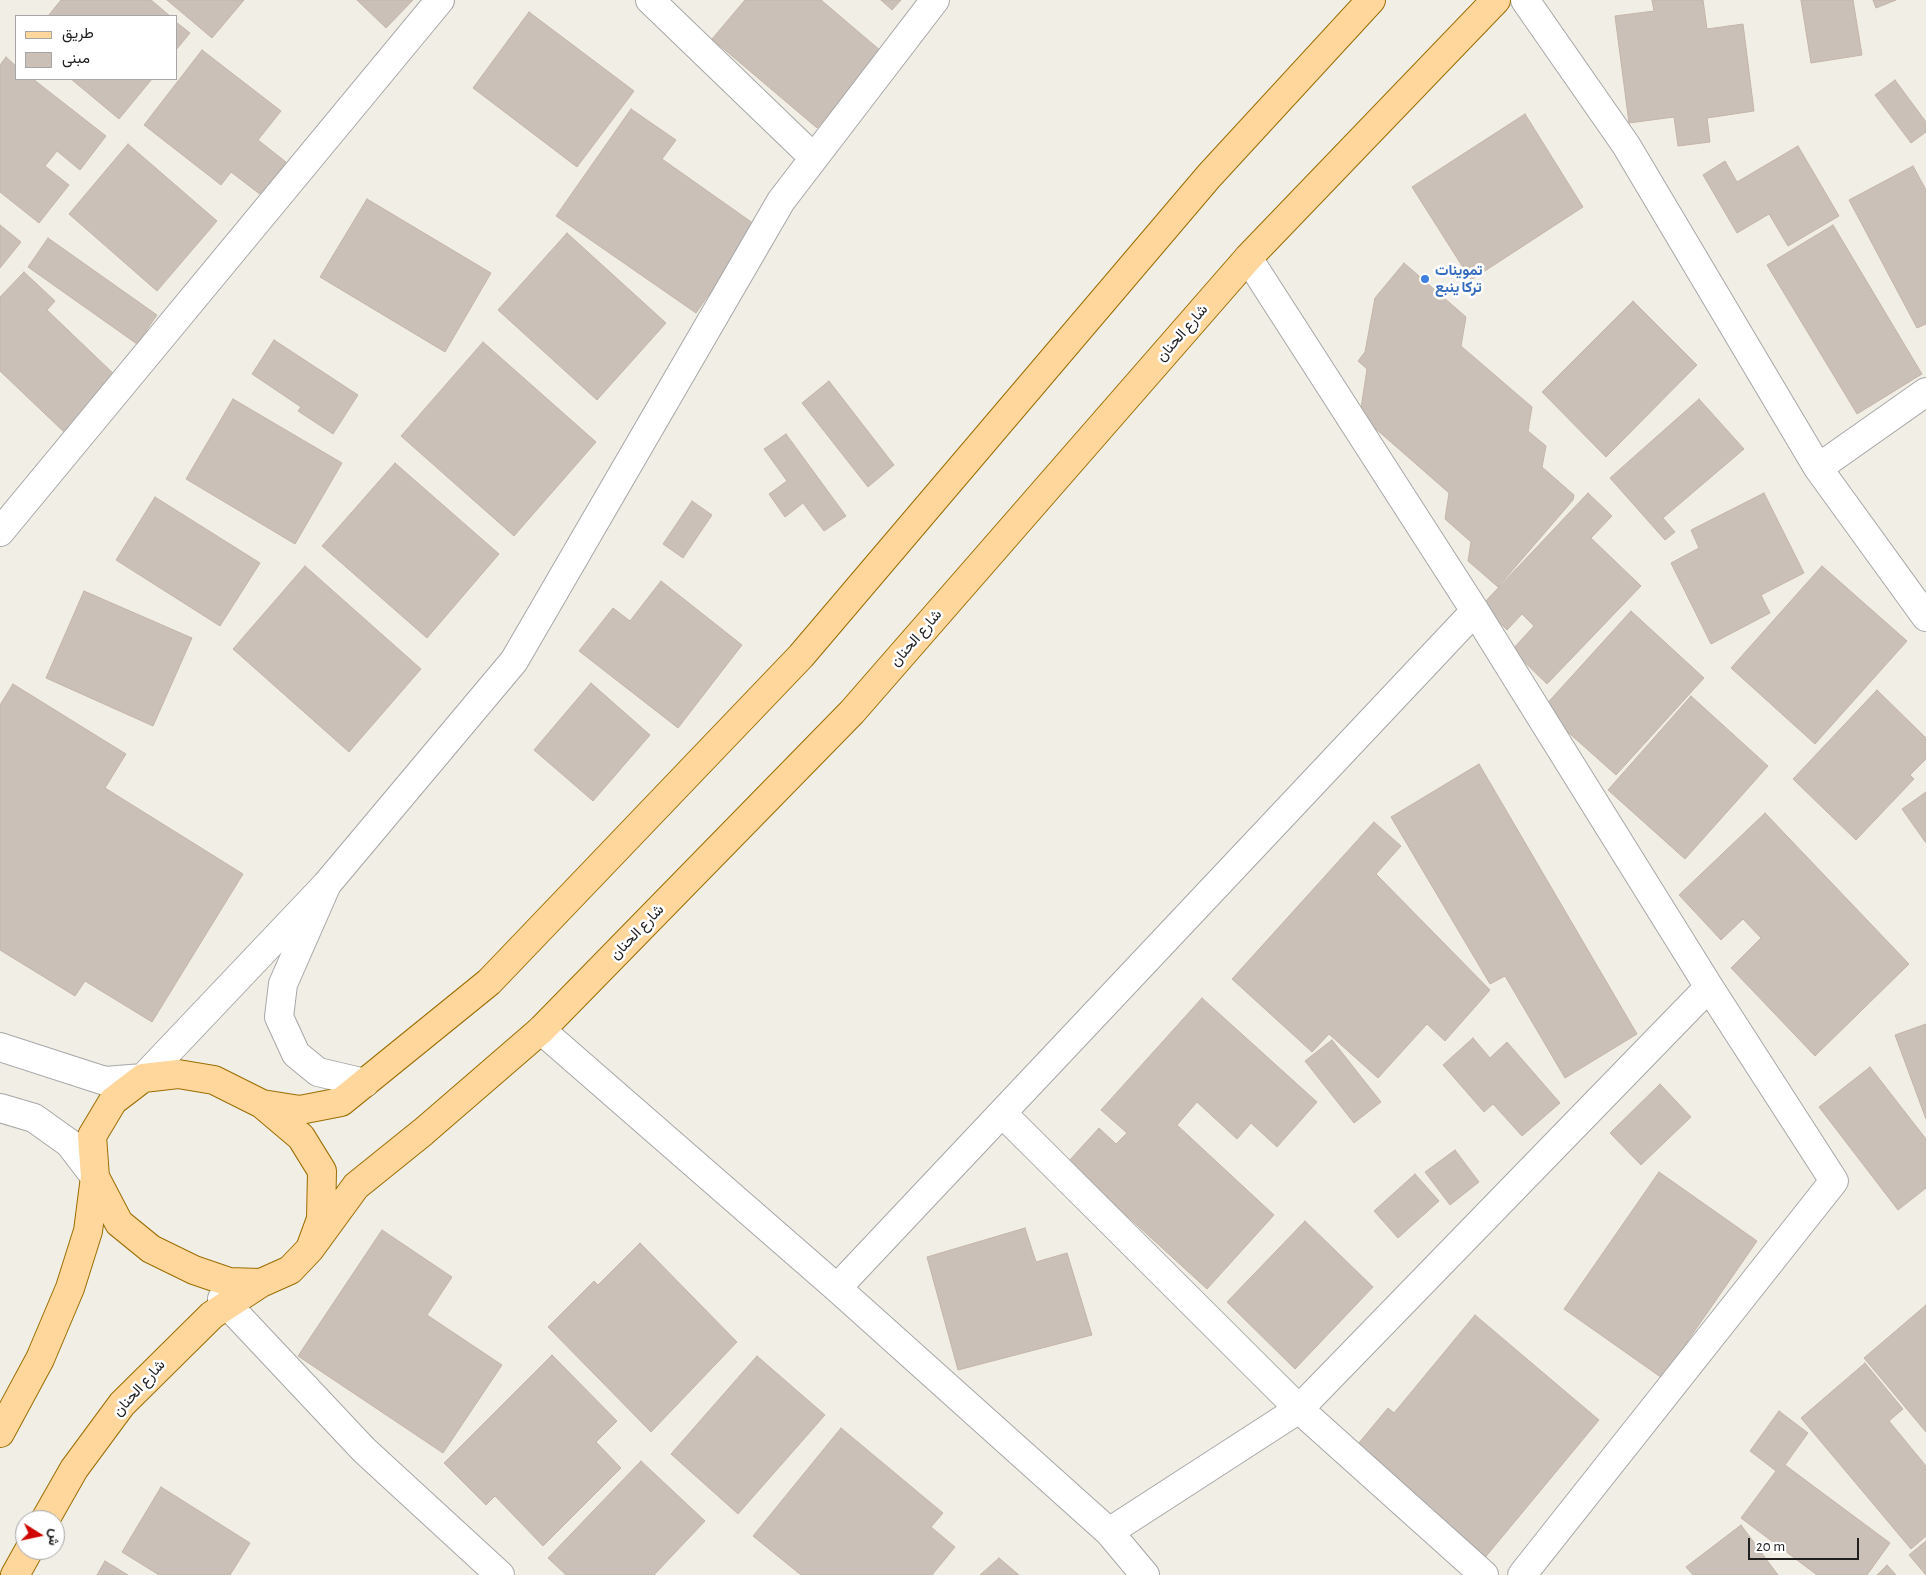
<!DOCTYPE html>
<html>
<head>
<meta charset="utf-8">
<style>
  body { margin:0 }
  #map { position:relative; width:1926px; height:1575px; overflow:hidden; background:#f1eee6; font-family:"Alegreya Sans",Vazirmatn,sans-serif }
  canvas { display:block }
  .legend { position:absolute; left:15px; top:15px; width:162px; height:65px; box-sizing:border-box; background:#fff; border:1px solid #a6a6a6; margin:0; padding:6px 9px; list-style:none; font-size:15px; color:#202020 }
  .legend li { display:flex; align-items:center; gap:10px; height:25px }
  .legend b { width:25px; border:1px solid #a6a6a6 }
  .north { position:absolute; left:15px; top:1510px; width:50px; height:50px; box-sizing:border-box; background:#fff; border:1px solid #a6a6a6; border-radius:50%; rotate:100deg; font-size:14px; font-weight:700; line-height:20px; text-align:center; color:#202020 }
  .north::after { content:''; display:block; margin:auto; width:18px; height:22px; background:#d00500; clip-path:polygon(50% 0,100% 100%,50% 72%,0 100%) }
  .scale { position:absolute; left:1748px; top:1538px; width:111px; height:22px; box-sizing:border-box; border:2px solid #202020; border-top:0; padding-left:6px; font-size:15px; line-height:18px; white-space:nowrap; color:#202020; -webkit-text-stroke:4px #fff; paint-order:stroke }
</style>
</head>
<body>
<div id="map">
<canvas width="1926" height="1575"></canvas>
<ul class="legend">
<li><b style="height:6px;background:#ffd79d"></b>طريق</li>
<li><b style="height:14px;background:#cac0b8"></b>مبنى</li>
</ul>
<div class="north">ش</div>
<div class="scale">20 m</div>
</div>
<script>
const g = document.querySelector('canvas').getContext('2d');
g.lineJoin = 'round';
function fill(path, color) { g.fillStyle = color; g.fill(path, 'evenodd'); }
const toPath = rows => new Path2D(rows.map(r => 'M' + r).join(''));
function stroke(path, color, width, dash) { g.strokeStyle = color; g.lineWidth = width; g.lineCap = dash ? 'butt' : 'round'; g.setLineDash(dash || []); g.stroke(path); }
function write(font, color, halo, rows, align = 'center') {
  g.font = font + ' "Alegreya Sans",Vazirmatn,sans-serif'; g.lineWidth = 5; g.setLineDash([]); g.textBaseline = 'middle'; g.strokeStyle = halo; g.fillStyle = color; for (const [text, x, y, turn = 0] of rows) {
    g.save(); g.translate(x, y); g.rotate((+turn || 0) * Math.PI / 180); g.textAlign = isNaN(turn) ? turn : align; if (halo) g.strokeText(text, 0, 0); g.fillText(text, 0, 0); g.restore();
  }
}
const building = toPath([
  [61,0,151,0,170,16,48,16,61,0],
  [167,0,244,0,212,38,167,0],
  [357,0,413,0,386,28,357,0],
  [745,0,821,0,881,51,817,128,712,39,745,0],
  [881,0,901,0,892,10,881,0],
  [1652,0,1703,0,1707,29,1743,24,1754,111,1707,118,1710,142,1678,146,1674,117,1629,123,1615,16,1654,11,1652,0],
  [1801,0,1853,0,1862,55,1811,63,1801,0],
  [1873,0,1896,0,1876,8,1873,0],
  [529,12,634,91,577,167,473,88,529,12],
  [176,22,190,33,176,50,176,22],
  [202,50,281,111,258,140,286,162,261,195,231,172,221,185,144,125,202,50],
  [6,57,16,66,16,79,33,79,106,136,80,170,57,151,45,166,69,185,39,223,0,192,0,65,6,57],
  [71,79,152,79,119,119,71,79],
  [1895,80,1926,122,1926,132,1911,143,1875,95,1895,80],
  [631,109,676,140,662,159,757,226,696,313,556,216,631,109],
  [1525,114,1583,207,1471,280,1412,187,1525,114],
  [128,144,217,221,157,291,69,214,128,144],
  [1798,146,1839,216,1788,246,1769,214,1737,233,1703,175,1725,161,1737,182,1798,146],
  [1913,166,1926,190,1926,324,1917,328,1849,200,1913,166],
  [367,199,491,273,445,352,320,277,367,199],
  [0,225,21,242,0,268,0,225],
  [1833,225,1922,374,1857,414,1767,265,1833,225],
  [567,233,666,323,597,400,498,310,567,233],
  [48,238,157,315,137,344,28,267,48,238],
  [1404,263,1466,317,1461,346,1532,407,1528,431,1546,446,1542,467,1574,495,1573,500,1498,587,1468,561,1471,542,1445,519,1449,493,1360,415,1367,369,1358,361,1365,352,1375,298,1404,263],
  [24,272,55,301,47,310,117,377,65,433,0,371,0,297,24,272],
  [1633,301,1697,365,1606,457,1542,392,1633,301],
  [274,340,358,395,333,434,298,411,301,407,252,374,274,340],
  [483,342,596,442,514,536,401,436,483,342],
  [829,381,894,465,868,487,802,403,829,381],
  [233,399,342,463,295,544,186,479,233,399],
  [1699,399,1744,449,1663,518,1675,532,1665,540,1610,478,1699,399],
  [786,434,846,516,824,531,803,503,785,517,769,494,787,481,764,449,786,434],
  [395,463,499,554,427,638,322,546,395,463],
  [1588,493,1612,516,1591,538,1641,586,1547,684,1512,650,1534,626,1522,614,1507,630,1482,605,1588,493],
  [1764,493,1804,573,1761,595,1770,613,1711,644,1671,563,1699,548,1691,530,1764,493],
  [155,497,260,563,220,626,116,560,155,497],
  [692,501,712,515,683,558,663,544,692,501],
  [305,566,421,669,349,752,233,649,305,566],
  [1822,566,1907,641,1815,744,1731,668,1822,566],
  [661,581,742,645,678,728,579,651,613,608,630,621,661,581],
  [84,591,192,638,153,726,46,678,84,591],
  [1631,611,1704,678,1616,775,1542,709,1631,611],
  [591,683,650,735,593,801,534,750,591,683],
  [13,684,126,754,105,788,243,874,152,1022,85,981,75,996,0,950,0,705,13,684],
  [1877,690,1926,738,1926,759,1910,775,1914,779,1856,840,1793,779,1877,690],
  [1691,696,1768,766,1685,859,1608,790,1691,696],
  [1479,764,1637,1034,1565,1078,1505,976,1490,984,1391,817,1479,764],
  [1926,792,1926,843,1902,809,1926,792],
  [1765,813,1909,964,1815,1056,1731,968,1761,938,1743,919,1721,940,1679,895,1765,813],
  [1374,822,1401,846,1376,874,1490,990,1445,1041,1427,1024,1378,1078,1329,1034,1312,1052,1232,979,1374,822],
  [1202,998,1317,1102,1277,1147,1251,1123,1237,1139,1197,1102,1177,1125,1274,1215,1207,1289,1068,1162,1099,1128,1116,1144,1127,1133,1101,1110,1202,998],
  [1926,1024,1926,1119,1895,1035,1926,1024],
  [1473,1038,1490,1058,1507,1042,1560,1103,1522,1136,1493,1104,1484,1112,1443,1065,1473,1038],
  [1332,1040,1381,1102,1354,1123,1305,1061,1332,1040],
  [1870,1067,1926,1139,1926,1188,1898,1210,1819,1107,1870,1067],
  [1660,1084,1691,1117,1641,1165,1610,1133,1660,1084],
  [1455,1150,1479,1182,1450,1205,1425,1172,1455,1150],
  [1659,1172,1757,1241,1662,1378,1564,1309,1659,1172],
  [1415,1174,1439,1201,1398,1238,1374,1211,1415,1174],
  [1305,1221,1373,1287,1295,1369,1227,1302,1305,1221],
  [1025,1228,1036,1262,1067,1253,1092,1335,958,1370,927,1257,1025,1228],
  [382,1230,452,1277,427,1315,502,1365,443,1453,298,1356,382,1230],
  [640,1243,737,1342,651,1432,548,1327,594,1281,598,1285,640,1243],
  [1926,1305,1926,1432,1864,1358,1926,1305],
  [1475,1315,1599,1420,1483,1560,1353,1450,1388,1408,1394,1413,1475,1315],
  [552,1355,617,1421,596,1442,621,1468,543,1546,495,1496,486,1505,444,1463,552,1355],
  [757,1356,825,1415,738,1514,671,1454,757,1356],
  [1865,1363,1903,1409,1889,1421,1926,1466,1926,1536,1911,1549,1801,1418,1865,1363],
  [1779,1411,1808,1433,1785,1465,1890,1543,1867,1575,1817,1575,1741,1518,1776,1471,1750,1451,1779,1411],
  [841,1428,943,1513,931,1527,955,1547,932,1575,801,1575,753,1536,841,1428],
  [641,1461,705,1521,654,1575,566,1575,548,1558,641,1461],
  [161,1487,250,1543,230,1575,159,1575,122,1552,161,1487],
  [1741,1525,1778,1575,1693,1575,1686,1567,1741,1525],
  [1926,1541,1926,1575,1909,1555,1926,1541],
  [999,1558,1019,1575,980,1575,999,1558],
  [105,1561,128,1575,97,1575,105,1561],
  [1887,1565,1896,1575,1877,1575,1887,1565]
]);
const minor = toPath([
  [650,0,814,158],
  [1525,0,1626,145,1818,468,1926,617],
  [1248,258,1475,611,1709,987,1834,1181,1522,1575],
  [1818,468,1926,392],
  [0,532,440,0],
  [327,884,514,661,781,201,935,0],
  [541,1030,837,1288,1109,1532,1145,1575],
  [0,1047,105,1081,143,1078,327,884,283,984,279,1017,296,1054,318,1072,365,1083],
  [0,1108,34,1118,69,1143,95,1177],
  [1002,1113,1299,1409,1484,1575],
  [837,1288,1475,611],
  [222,1299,364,1450,500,1575],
  [1109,1532,1299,1409,1709,987]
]);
const major = toPath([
  [178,1074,214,1080,262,1104,301,1137,322,1171,321,1219,310,1249,290,1270,261,1283,229,1282,194,1270,151,1249,119,1223,95,1177,92,1136,113,1101,143,1078,178,1074],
  [262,1104,300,1110,341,1102,489,982,801,656,1209,176,1371,0],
  [310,1249,356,1186,423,1132,541,1030,852,712,1248,258,1496,0],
  [0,1433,40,1359,70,1288,88,1231,95,1177],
  [45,1520,74,1469,122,1404,212,1315,261,1283],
  [15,1575,29,1550]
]);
const markers = [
  [1425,279,5,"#3f7fe0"]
];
const shopNames = [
  ["تموينات",1435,270],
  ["تركا ينبع",1435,287]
];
const streetNames = [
  ["شارع الحنان",1182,333,-49],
  ["شارع الحنان",916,638,-49],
  ["شارع الحنان",637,932,-46],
  ["شارع الحنان",139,1388,-48]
];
fill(building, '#cac0b8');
stroke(building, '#c4b5a7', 1);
stroke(minor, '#a7a7a7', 30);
stroke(major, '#9c6d00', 30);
stroke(minor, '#fff', 28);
stroke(major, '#ffd79d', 28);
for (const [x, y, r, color] of markers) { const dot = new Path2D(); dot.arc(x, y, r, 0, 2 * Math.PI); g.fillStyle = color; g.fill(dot); stroke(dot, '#fff', 2); }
write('bold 15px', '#366cbe', '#fff', shopNames, 'left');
write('15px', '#202020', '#fff', streetNames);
</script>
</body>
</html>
